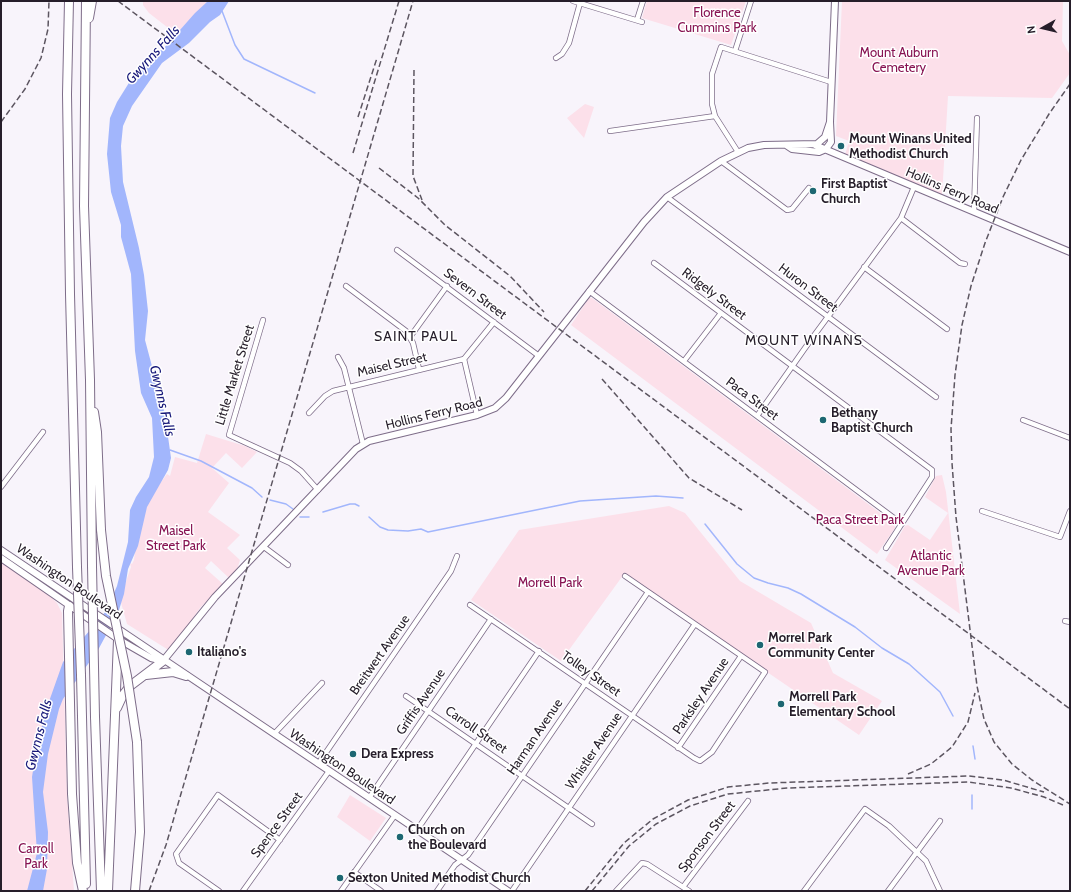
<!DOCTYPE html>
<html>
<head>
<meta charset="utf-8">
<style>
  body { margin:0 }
  #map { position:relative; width:1071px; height:892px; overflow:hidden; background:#f8f4fb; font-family:Cabin,sans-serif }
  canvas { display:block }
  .frame { position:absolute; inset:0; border:2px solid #261e2a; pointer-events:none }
  .north { position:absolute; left:1023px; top:8px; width:40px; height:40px; -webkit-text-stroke:3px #fff; paint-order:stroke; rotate:262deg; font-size:11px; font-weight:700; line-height:16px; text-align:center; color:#261e2a }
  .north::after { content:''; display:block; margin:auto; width:14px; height:18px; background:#261e2a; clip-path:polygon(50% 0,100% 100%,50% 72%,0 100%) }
</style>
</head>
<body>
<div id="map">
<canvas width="1071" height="892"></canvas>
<div class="frame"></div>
<div class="north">N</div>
</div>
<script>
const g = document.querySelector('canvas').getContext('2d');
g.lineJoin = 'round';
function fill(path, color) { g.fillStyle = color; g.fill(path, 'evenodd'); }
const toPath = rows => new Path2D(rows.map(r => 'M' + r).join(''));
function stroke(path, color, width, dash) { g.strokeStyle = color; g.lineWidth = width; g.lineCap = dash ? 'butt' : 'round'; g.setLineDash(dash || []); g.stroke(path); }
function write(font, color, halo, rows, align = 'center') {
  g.font = font + ' Cabin,sans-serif'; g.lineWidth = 3; g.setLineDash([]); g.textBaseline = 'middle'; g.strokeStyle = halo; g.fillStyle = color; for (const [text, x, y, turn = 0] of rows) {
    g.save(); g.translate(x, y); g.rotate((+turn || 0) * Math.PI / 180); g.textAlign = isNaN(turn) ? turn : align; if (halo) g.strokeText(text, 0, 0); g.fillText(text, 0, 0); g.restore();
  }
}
const green = toPath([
  [143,1,208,1,176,34,149,13,143,5],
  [647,1,746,1,731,45,642,18],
  [842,1,1063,1,1062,41,1070,55,1070,73,1052,98,948,96,942,196,845,155,849,141,836,136],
  [585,104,594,107,584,138,567,118],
  [589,298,592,298,895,524,895,528,877,554,571,325],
  [206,434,245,446,257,452,242,468,226,453,212,468,229,483,208,512,240,535,227,548,240,560,237,570,229,578,211,561,205,568,223,584,200,608,170,651,127,624,120,599,131,567,130,563,132,564,134,560,135,551,133,549,150,497,167,474,170,476,175,457,197,463],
  [942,475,946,492,960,614,885,560,905,526,908,525,930,540,948,513,925,497,936,476],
  [669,506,685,513,740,581,811,623,833,673,882,701,859,735,624,574,561,661,471,600,519,530],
  [1,559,51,597,57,603,62,613,67,795,74,891,1,891],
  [350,795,386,818,370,841,337,817]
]);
const water = toPath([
  [208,1,229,1,220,15,210,22,189,43,162,63,132,106,123,126,121,146,123,182,139,248,144,275,148,311,145,340,165,415,171,458,168,470,147,507,138,546,128,569,124,594,118,613,98,650,63,699,59,709,48,754,43,792,48,832,47,869,43,891,27,891,37,853,32,777,37,745,46,710,63,662,106,611,117,586,128,542,130,510,136,497,149,477,154,457,152,418,141,393,135,351,131,274,121,237,121,225,111,192,107,154,110,118,117,102,137,70,148,59,164,48,195,13]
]);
const stream = toPath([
  [222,11,235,45,244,59,315,93],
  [170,450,201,461,252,488,262,497],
  [270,500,286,504,293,509],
  [323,512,350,504,355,504,359,506],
  [300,517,309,517],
  [369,517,380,527,388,530,408,531,421,529,428,532,580,501,656,496,683,498],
  [705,524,737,564,754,578,768,583,788,588,801,594,855,627,882,648,909,664,940,692,953,716],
  [973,746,975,759],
  [972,809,972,795]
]);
const street = toPath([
  [573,1,642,22],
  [637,20,643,1],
  [735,51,751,1],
  [556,58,562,54,569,43,580,3],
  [610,131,715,116],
  [738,152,715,116,712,104,712,74,721,47,831,82],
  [721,161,787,210,792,209,809,188],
  [667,197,936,397],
  [974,212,977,118],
  [901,218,960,263,965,264],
  [397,250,539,356],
  [654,263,932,470,932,477,886,548],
  [864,267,947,329],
  [346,286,406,331,413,343,419,369],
  [589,291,902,524],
  [263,320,229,435,290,463,301,471,318,490],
  [410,337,447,286],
  [338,357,344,368,363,444],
  [464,359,477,415],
  [684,361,721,313],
  [309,413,325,396,333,391,464,359,494,322],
  [757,416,810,341,901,218,914,187],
  [1023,420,1070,438],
  [1,487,43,432],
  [982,511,1060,537,1070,511],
  [264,547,288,565],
  [470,605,694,758,700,761,712,752,765,672,625,576],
  [1065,621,1070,622],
  [406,696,592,824],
  [274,734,322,683],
  [678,748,741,656],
  [318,764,451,571,457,556],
  [369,798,491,619],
  [417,830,539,651],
  [354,872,381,891],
  [683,887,748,801],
  [219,891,179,863,176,854,218,795,280,840],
  [243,891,329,771],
  [341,891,395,815],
  [437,891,455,865,468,855,648,592],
  [512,891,695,624],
  [616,891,642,863,647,864,689,891],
  [804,891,865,809,889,826,926,861,940,891],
  [888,891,940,821]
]);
const secondary = toPath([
  [786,145,792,149,819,152,826,149,831,142,830,122,835,1],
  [815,145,1070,252],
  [1,550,508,891],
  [1,558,118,639,151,658,163,661],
  [163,661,215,597,356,449,369,441,477,415,495,408,506,398,644,222,667,197,721,161,748,148,764,145,817,144,825,137,830,122]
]);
const highway = toPath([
  [69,1,67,94,70,294,77,567],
  [86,1,84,206,90,380,92,566],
  [89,18,92,1],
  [94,412,97,432,101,530],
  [69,606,68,611,72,794,77,863,83,891],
  [81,675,86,884],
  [146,675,173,672,186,676],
  [117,708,123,695,130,686,163,661],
  [95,717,101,891],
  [108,891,118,640],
  [135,891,140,832,137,742]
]);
const rail = toPath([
  [118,1,1070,709],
  [414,70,413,176,422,200],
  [1070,84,1049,114,1021,160,1003,197,985,243,971,286,962,325,955,375,951,429,952,463,956,517,977,686,984,719,994,742,1012,764,1032,780,1070,804],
  [358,117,377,58],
  [1,122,25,89,41,58,48,29,49,1],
  [353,153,399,1],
  [379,168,418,198,445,225,510,276,544,312],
  [602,379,689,478,742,510],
  [908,774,931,764,952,747,968,722,975,693],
  [149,891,166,845,413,1],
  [585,891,624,843,653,819,688,800,728,787,769,783,969,776,1003,780,1044,792],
  [592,891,629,846,656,824,690,806,728,794,787,788,968,782,1011,788,1044,797,1063,805]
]);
const highwayBridge = toPath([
  [101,530,106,576,127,676,137,742],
  [92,566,95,717],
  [77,567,81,675]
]);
const markers = [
  [841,146,4,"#1d6772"],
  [813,191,4,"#1d6772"],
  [823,420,4,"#1d6772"],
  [760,645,4,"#1d6772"],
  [189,652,4,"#1d6772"],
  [781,704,4,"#1d6772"],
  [353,754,4,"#1d6772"],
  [400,837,4,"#1d6772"],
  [340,878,4,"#1d6772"]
];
const parkNames = [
  ["Florence",717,13],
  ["Cummins Park",717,28],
  ["Mount Auburn",899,53],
  ["Cemetery",899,68],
  ["Paca Street Park",860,520],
  ["Maisel",176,531],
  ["Street Park",176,546],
  ["Atlantic",931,556],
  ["Avenue Park",931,571],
  ["Morrell Park",550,583],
  ["Carroll",36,849],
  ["Park",36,864]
];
const poiNames = [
  ["Mount Winans United",849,139],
  ["Methodist Church",849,154],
  ["First Baptist",821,184],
  ["Church",821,199],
  ["Bethany",831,413],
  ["Baptist Church",831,428],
  ["Morrel Park",768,638],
  ["Community Center",768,653],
  ["Italiano's",197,652],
  ["Morrell Park",789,697],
  ["Elementary School",789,712],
  ["Dera Express",361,754],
  ["Church on",408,830],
  ["the Boulevard",408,845],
  ["Sexton United Methodist Church",348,878]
];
const streetNames = [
  ["Hollins Ferry Road",952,191,23],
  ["Huron Street",808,288,37],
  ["Severn Street",475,294,37],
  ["Ridgely Street",714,294,37],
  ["Maisel Street",392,365,-13],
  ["Little Market Street",235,375,-73],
  ["Paca Street",752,399,37],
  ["Hollins Ferry Road",434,414,-14],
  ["Washington Boulevard",69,582,34],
  ["Breitwert Avenue",380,655,-55],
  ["Tolley Street",591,674,35],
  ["Parksley Avenue",701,696,-56],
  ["Griffis Avenue",421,702,-56],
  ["Carroll Street",476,730,35],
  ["Harman Avenue",535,737,-56],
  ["Whistler Avenue",594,751,-56],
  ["Washington Boulevard",342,767,34],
  ["Spence Street",277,825,-54],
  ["Sponson Street",707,837,-53]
];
const waterNames = [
  ["Gwynns Falls",153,55,-48],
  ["Gwynns Falls",162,401,77],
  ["Gwynns Falls",39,735,-76]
];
const neighbourhoodNames = [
  ["SAINT PAUL",416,337],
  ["MOUNT WINANS",804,341]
];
fill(green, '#fce0ea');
fill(water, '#a2b6fc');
stroke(stream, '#a2b6fc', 1.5);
stroke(street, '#7e6d89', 6);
stroke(secondary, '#7e6d89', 8);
stroke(highway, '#7e6d89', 10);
stroke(street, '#fff', 4.5);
stroke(secondary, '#fff', 6);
stroke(highway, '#fff', 8);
stroke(rail, '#5c5560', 1.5, [6, 3]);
stroke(highwayBridge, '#7e6d89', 10, []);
stroke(highwayBridge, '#fff', 8);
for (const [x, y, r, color] of markers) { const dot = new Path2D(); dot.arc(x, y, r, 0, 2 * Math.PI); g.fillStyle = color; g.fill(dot); stroke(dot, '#fff', 1.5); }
write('13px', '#871352', '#fff', parkNames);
write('bold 13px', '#261e2a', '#fff', poiNames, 'left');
write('13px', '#261e2a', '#fff', streetNames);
write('italic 14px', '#18197a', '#fff', waterNames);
g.letterSpacing = '1px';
write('14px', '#261e2a', '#fff', neighbourhoodNames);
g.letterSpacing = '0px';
</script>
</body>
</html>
